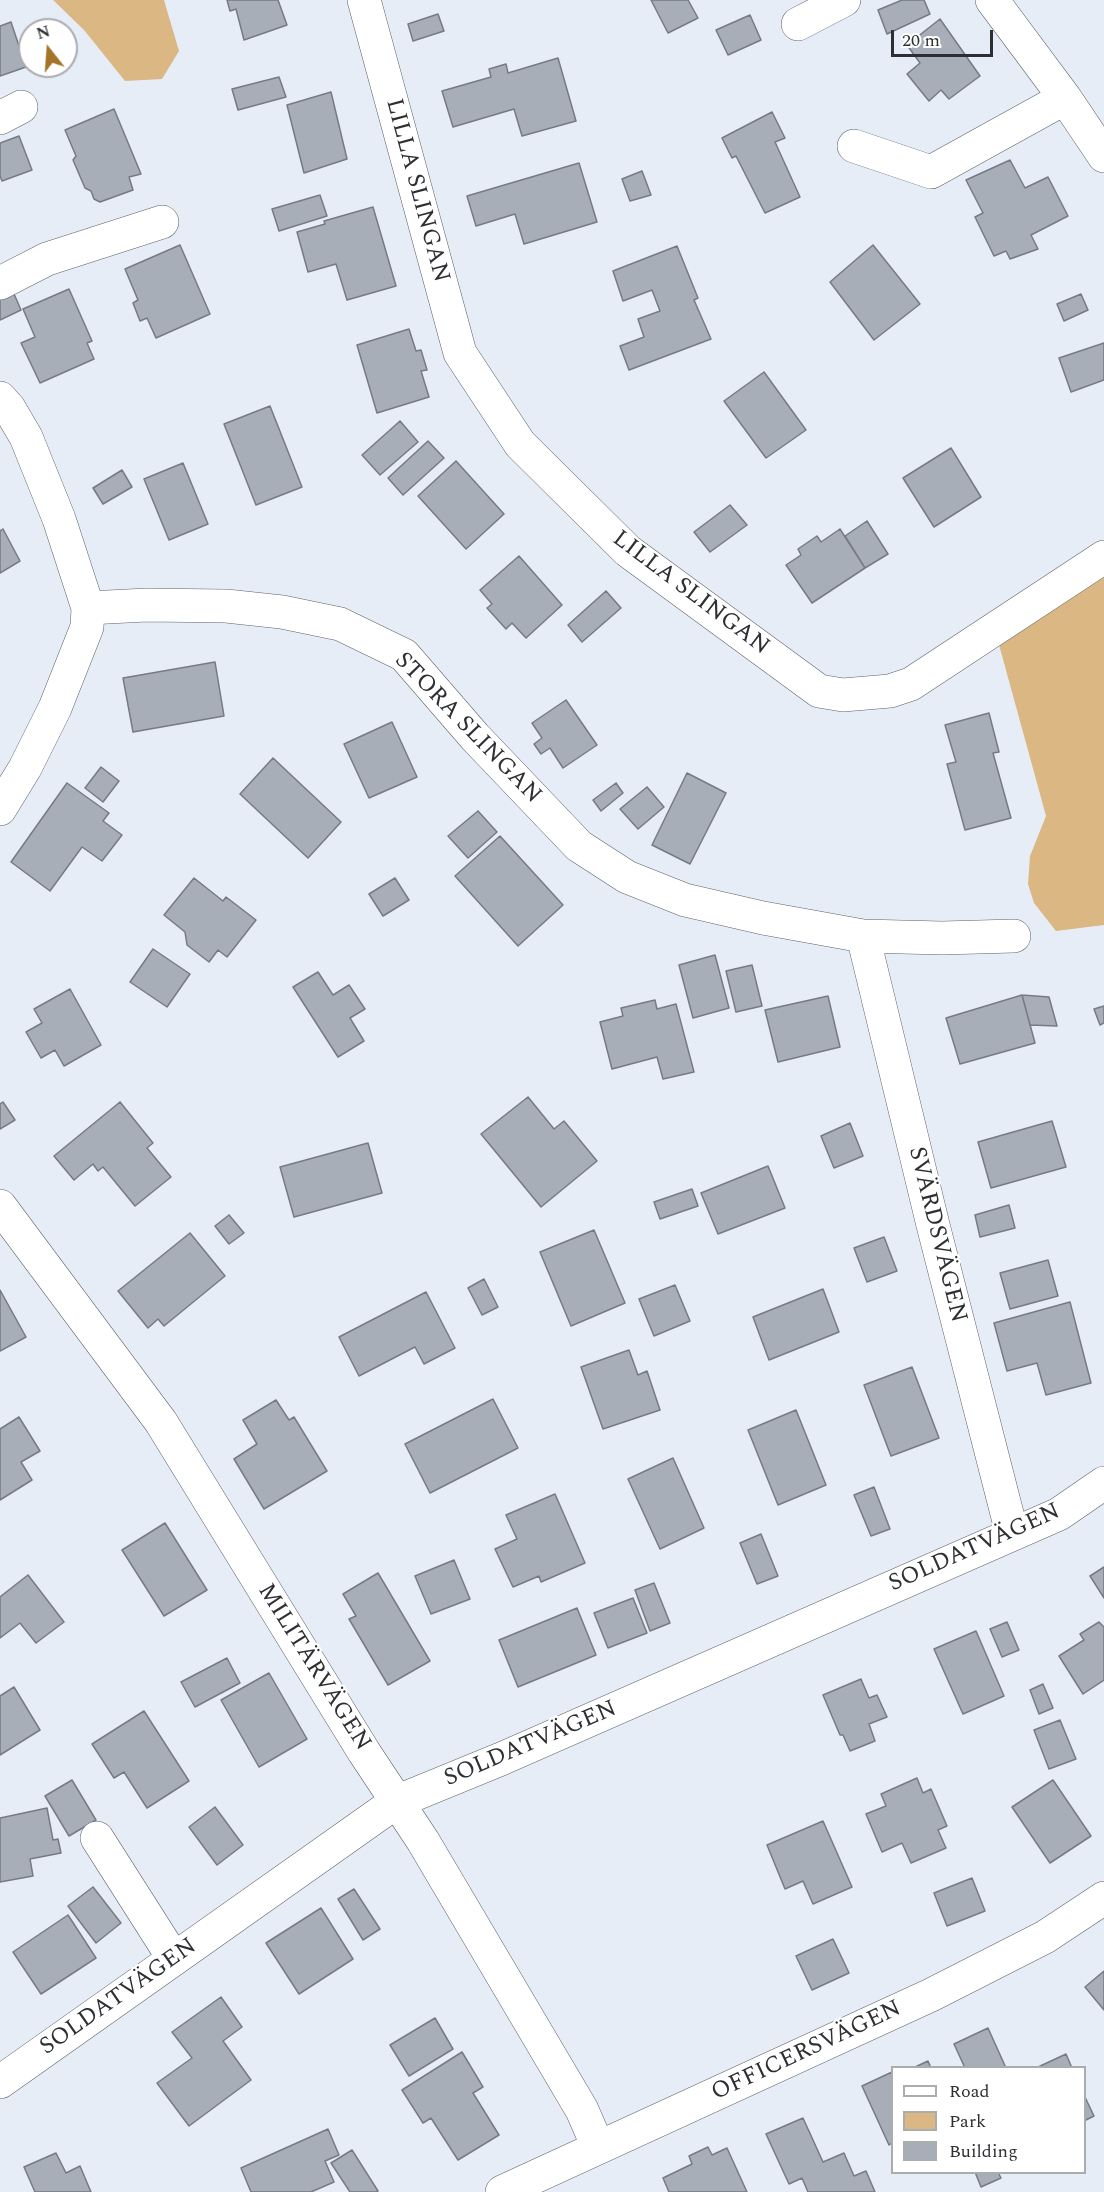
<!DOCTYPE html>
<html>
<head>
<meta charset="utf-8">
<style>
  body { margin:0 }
  #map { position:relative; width:1104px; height:2192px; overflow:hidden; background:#e7edf6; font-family:Spectral,serif }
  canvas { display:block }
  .legend { position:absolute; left:891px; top:2066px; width:195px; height:108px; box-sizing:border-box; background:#fff; border:2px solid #abacad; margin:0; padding:8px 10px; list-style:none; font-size:18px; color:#2d2f32 }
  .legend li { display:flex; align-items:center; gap:12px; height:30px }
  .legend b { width:30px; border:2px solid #abacad }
  .north { position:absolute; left:18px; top:18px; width:60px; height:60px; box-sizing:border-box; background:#fff; border:2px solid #abacad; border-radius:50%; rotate:343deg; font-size:16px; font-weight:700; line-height:24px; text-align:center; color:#2d2f32 }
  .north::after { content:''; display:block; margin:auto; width:21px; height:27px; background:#a47529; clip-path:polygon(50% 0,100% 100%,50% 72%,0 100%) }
  .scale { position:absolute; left:891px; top:30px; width:102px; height:27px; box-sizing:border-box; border:3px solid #2d2f32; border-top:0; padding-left:8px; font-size:18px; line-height:21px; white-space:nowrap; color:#2d2f32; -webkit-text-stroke:4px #fff; paint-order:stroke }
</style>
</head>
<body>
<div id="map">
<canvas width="1104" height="2192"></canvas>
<ul class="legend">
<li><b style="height:8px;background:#fff"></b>Road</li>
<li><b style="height:16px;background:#dbb784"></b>Park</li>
<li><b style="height:16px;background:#a8aeb7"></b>Building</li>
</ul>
<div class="north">N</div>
<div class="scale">20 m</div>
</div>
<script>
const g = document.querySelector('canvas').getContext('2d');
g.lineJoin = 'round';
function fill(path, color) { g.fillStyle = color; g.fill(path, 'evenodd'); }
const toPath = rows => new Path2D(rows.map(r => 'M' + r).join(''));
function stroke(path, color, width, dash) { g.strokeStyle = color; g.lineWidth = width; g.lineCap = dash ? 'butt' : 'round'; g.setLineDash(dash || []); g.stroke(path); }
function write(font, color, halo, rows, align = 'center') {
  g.font = font + ' Spectral,serif'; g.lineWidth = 4.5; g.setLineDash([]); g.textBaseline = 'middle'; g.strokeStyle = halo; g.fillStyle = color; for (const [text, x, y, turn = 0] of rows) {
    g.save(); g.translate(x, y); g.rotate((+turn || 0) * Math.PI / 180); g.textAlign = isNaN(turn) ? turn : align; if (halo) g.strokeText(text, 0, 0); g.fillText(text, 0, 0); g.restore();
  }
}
const green = toPath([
  [53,0,164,0,179,51,162,79,125,81,84,30],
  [1104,574,1104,925,1056,931,1034,903,1028,884,1030,856,1046,816,998,641]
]);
const building = toPath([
  [227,0,278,0,287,25,244,40,236,9,230,11,227,0],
  [651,0,688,0,698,18,668,33,651,0],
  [902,0,924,0,930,14,887,34,878,10,902,0],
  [438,14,444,31,413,41,408,24,438,14],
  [750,15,761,40,728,55,716,30,750,15],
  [940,19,980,76,949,99,941,90,929,101,907,74,920,63,907,45,940,19],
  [11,22,26,67,0,76,0,26,11,22],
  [558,58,576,121,522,136,514,109,453,127,442,91,491,77,489,69,506,64,508,73,558,58],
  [279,77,286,97,238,110,232,89,279,77],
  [331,92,347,159,304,173,287,105,331,92],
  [114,109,141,174,129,177,133,190,100,202,94,199,91,191,85,188,73,160,76,156,65,130,114,109],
  [772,112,785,138,775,142,800,197,765,213,736,156,732,158,722,138,772,112],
  [19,136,32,170,2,181,0,176,0,143,19,136],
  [1010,160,1025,188,1048,177,1068,216,1031,235,1038,249,1010,259,1006,251,994,256,975,217,983,213,966,180,1010,160],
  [579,163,597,222,524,244,515,214,476,226,467,196,579,163],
  [642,171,651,195,630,201,622,179,642,171],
  [320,195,327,216,279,231,272,209,320,195],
  [373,207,396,286,347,300,336,264,308,272,297,232,325,224,324,221,373,207],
  [180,245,210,314,156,338,147,318,140,321,133,303,138,300,125,269,180,245],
  [873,245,920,304,874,340,830,282,873,245],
  [677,246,698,298,694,300,711,339,629,370,620,346,644,337,638,319,660,311,652,290,623,301,613,271,677,246],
  [11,287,21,310,0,320,0,292,11,287],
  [69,289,92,341,87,343,94,359,40,383,21,343,35,337,23,309,69,289],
  [1081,294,1088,310,1064,321,1057,304,1081,294],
  [409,329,416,351,421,350,427,370,421,371,429,397,377,413,357,345,409,329],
  [1104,343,1104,380,1071,392,1059,358,1104,343],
  [764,372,806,430,766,458,724,401,764,372],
  [270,406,302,487,256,505,224,424,270,406],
  [400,421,418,442,380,475,362,455,400,421],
  [428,441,444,458,403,495,388,478,428,441],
  [951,448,981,497,934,527,903,478,951,448],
  [456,461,504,514,466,549,418,496,456,461],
  [183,463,208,524,169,540,144,479,183,463],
  [122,470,132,487,103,504,93,488,122,470],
  [730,505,747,525,710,552,694,532,730,505],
  [867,521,888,554,865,568,845,536,867,521],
  [3,529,20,561,0,573,0,531,3,529],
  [840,529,865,568,812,603,786,565,801,555,798,549,817,536,821,542,840,529],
  [519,556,562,605,526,638,512,623,506,629,487,608,492,604,480,590,519,556],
  [606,591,621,608,582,642,568,625,606,591],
  [215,662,224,716,133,732,123,678,215,662],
  [566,700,597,745,563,768,550,748,541,754,534,744,542,738,532,723,566,700],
  [989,713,999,752,993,753,1011,818,965,830,947,764,956,762,945,725,989,713],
  [392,722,417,777,369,798,344,744,392,722],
  [273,758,341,822,308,858,240,794,273,758],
  [101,767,119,781,103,802,85,788,101,767],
  [687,773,726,793,690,864,652,845,687,773],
  [67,783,109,813,103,821,122,835,102,861,82,847,50,891,11,862,67,783],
  [616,783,623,793,601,811,593,800,616,783],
  [647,787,664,807,638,829,620,809,647,787],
  [478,811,497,832,468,858,448,836,478,811],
  [500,836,563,905,518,946,455,876,500,836],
  [194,878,223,901,226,897,256,920,227,957,218,950,209,962,187,945,185,932,164,915,194,878],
  [395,878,409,900,383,916,369,894,395,878],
  [153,949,190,974,167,1007,130,982,153,949],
  [715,955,729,1008,693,1018,679,965,715,955],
  [752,965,762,1006,736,1012,726,971,752,965],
  [318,972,333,995,349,985,365,1009,350,1018,364,1041,338,1057,293,987,318,972],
  [70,989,101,1045,64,1066,55,1050,41,1058,26,1032,42,1023,34,1009,70,989],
  [1022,995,1049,997,1057,1026,1030,1025,1022,995],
  [1022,995,1035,1043,960,1064,946,1018,1022,995],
  [828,996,840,1047,778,1062,765,1010,828,996],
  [655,1000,657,1009,676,1004,694,1072,663,1079,657,1057,612,1069,600,1022,623,1016,621,1008,655,1000],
  [1104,1006,1104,1023,1100,1025,1094,1009,1104,1006],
  [528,1097,554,1129,564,1121,597,1161,541,1207,481,1134,528,1097],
  [3,1102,15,1120,0,1129,0,1104,3,1102],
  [120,1102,153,1143,147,1148,171,1177,135,1206,103,1167,98,1171,93,1164,74,1180,54,1156,120,1102],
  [1052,1121,1066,1167,991,1188,978,1142,1052,1121],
  [850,1123,863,1156,834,1168,821,1136,850,1123],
  [368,1143,382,1193,294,1217,280,1167,368,1143],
  [768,1166,785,1208,718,1234,701,1193,768,1166],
  [692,1189,698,1206,660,1219,654,1202,692,1189],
  [1009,1205,1015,1228,980,1237,975,1215,1009,1205],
  [229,1215,244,1233,229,1244,215,1226,229,1215],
  [594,1230,625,1303,571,1326,540,1252,594,1230],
  [190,1233,225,1276,164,1326,158,1319,148,1328,118,1291,190,1233],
  [884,1237,897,1271,867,1282,854,1248,884,1237],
  [1048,1260,1058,1296,1010,1309,1000,1273,1048,1260],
  [484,1279,498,1307,482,1315,468,1288,484,1279],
  [675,1285,690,1321,654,1336,639,1299,675,1285],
  [823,1289,839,1332,769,1360,753,1317,823,1289],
  [0,1290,26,1337,0,1351,0,1290],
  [426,1292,455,1348,424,1364,415,1347,359,1376,339,1337,426,1292],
  [1070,1302,1091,1383,1046,1395,1037,1363,1007,1371,994,1323,1070,1302],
  [629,1350,638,1375,647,1371,660,1410,603,1429,581,1367,629,1350],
  [912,1367,939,1438,891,1456,864,1385,912,1367],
  [493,1399,518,1448,430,1493,405,1444,493,1399],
  [276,1400,289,1420,294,1417,327,1471,264,1509,234,1459,257,1444,243,1420,276,1400],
  [796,1410,826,1485,778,1505,748,1430,796,1410],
  [19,1417,40,1451,21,1462,32,1480,0,1500,0,1429,19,1417],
  [673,1458,704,1528,660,1549,628,1479,673,1458],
  [874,1487,890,1529,871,1536,854,1495,874,1487],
  [555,1494,585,1563,541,1582,539,1576,513,1587,495,1549,517,1539,506,1515,555,1494],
  [165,1523,207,1590,164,1616,122,1550,165,1523],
  [761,1534,778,1576,757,1584,740,1543,761,1534],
  [454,1560,470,1599,431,1614,415,1576,454,1560],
  [1104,1567,1104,1598,1090,1576,1104,1567],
  [378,1573,430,1661,388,1685,349,1619,356,1616,343,1594,378,1573],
  [28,1575,64,1622,36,1643,20,1623,0,1638,0,1597,28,1575],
  [654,1583,670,1623,650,1631,635,1590,654,1583],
  [633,1598,647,1633,608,1648,594,1613,633,1598],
  [577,1608,596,1655,518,1687,499,1640,577,1608],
  [1007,1622,1019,1650,1002,1657,990,1629,1007,1622],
  [1099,1622,1104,1627,1104,1680,1083,1694,1059,1656,1084,1640,1080,1634,1099,1622],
  [976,1631,1004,1696,963,1714,934,1649,976,1631],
  [227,1658,240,1683,195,1707,181,1682,227,1658],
  [269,1673,307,1739,259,1767,221,1700,269,1673],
  [861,1679,869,1698,877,1695,887,1717,869,1724,875,1741,850,1751,843,1735,840,1735,823,1695,861,1679],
  [1043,1684,1053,1708,1039,1714,1030,1690,1043,1684],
  [14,1687,40,1730,0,1755,0,1696,14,1687],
  [144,1711,189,1781,147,1808,124,1772,114,1778,92,1744,144,1711],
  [1060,1720,1076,1759,1049,1769,1034,1730,1060,1720],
  [917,1778,923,1793,931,1789,947,1826,938,1830,946,1848,911,1863,902,1843,882,1852,866,1814,886,1806,881,1794,917,1778],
  [72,1780,96,1820,69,1836,45,1796,72,1780],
  [1053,1780,1091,1836,1050,1863,1012,1807,1053,1780],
  [215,1807,243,1845,217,1865,189,1827,215,1807],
  [47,1808,53,1840,58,1839,61,1853,30,1859,33,1876,0,1882,0,1818,47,1808],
  [823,1821,852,1887,813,1904,803,1881,785,1889,767,1845,823,1821],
  [972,1878,985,1911,947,1926,934,1893,972,1878],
  [93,1887,121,1923,96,1943,68,1906,93,1887],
  [354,1889,380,1929,363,1940,338,1899,354,1889],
  [321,1908,353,1959,299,1994,266,1943,321,1908],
  [68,1915,96,1958,41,1994,13,1952,68,1915],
  [833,1939,849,1973,812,1990,796,1956,833,1939],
  [1104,1971,1104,2010,1085,1987,1104,1971],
  [221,1997,242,2027,223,2041,251,2080,189,2126,157,2083,192,2058,172,2032,221,1997],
  [435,2018,453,2049,409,2076,390,2045,435,2018],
  [988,2028,1006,2068,965,2068,954,2044,988,2028],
  [462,2052,483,2087,473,2093,499,2135,458,2160,431,2118,423,2123,402,2090,462,2052],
  [1066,2054,1072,2068,1036,2068,1066,2054],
  [928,2061,931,2068,913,2068,928,2061],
  [892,2072,892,2143,889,2145,862,2086,892,2072],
  [1084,2095,1094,2116,1084,2121,1084,2095],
  [803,2118,823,2162,844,2153,854,2176,866,2171,875,2192,808,2192,802,2178,789,2184,766,2134,803,2118],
  [328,2129,339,2155,325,2161,334,2182,311,2192,251,2192,241,2168,328,2129],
  [708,2147,712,2155,727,2148,747,2192,669,2192,663,2178,692,2164,689,2156,708,2147],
  [352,2150,378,2191,376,2192,350,2192,331,2163,352,2150],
  [56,2153,66,2173,80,2166,91,2192,35,2192,24,2167,56,2153],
  [975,2172,998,2172,1001,2178,981,2187,975,2172]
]);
const minor = toPath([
  [364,0,460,353,520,444,628,551,819,691,843,695,890,691,911,684,1104,557],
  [992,0,1065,98,1104,156],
  [798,24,844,0],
  [0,118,21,107],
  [854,146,931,172,1065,98],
  [0,283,47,259,162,222],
  [0,398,9,408,26,437,59,519,88,608,147,605,226,606,282,612,340,624,404,655,475,737,579,846,627,877,685,900,763,918,863,936,942,938,1014,936],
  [0,809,25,768,55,708,87,627,88,608],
  [863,936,933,1225,1012,1533],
  [0,1206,161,1422,364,1752,423,1841,582,2110,598,2147],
  [97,1838,174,1959],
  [0,2082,396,1802,501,1759,1059,1514,1104,1483],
  [502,2192,931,1995,1045,1937,1104,1898]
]);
const streetNames = [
  ["LILLA SLINGAN",416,191,75],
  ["LILLA SLINGAN",690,594,37],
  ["STORA SLINGAN",467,729,46],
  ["SVÄRDSVÄGEN",936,1235,76],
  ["SOLDATVÄGEN",975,1549,-24],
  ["MILITÄRVÄGEN",313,1668,58],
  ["SOLDATVÄGEN",531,1745,-23],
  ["SOLDATVÄGEN",119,1998,-35],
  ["OFFICERSVÄGEN",807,2052,-25]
];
fill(green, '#dbb784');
fill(building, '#a8aeb7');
stroke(building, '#767b83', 1.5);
stroke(minor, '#5d626a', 34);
stroke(minor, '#fff', 33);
write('24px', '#2d2f32', '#fff', streetNames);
</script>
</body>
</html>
